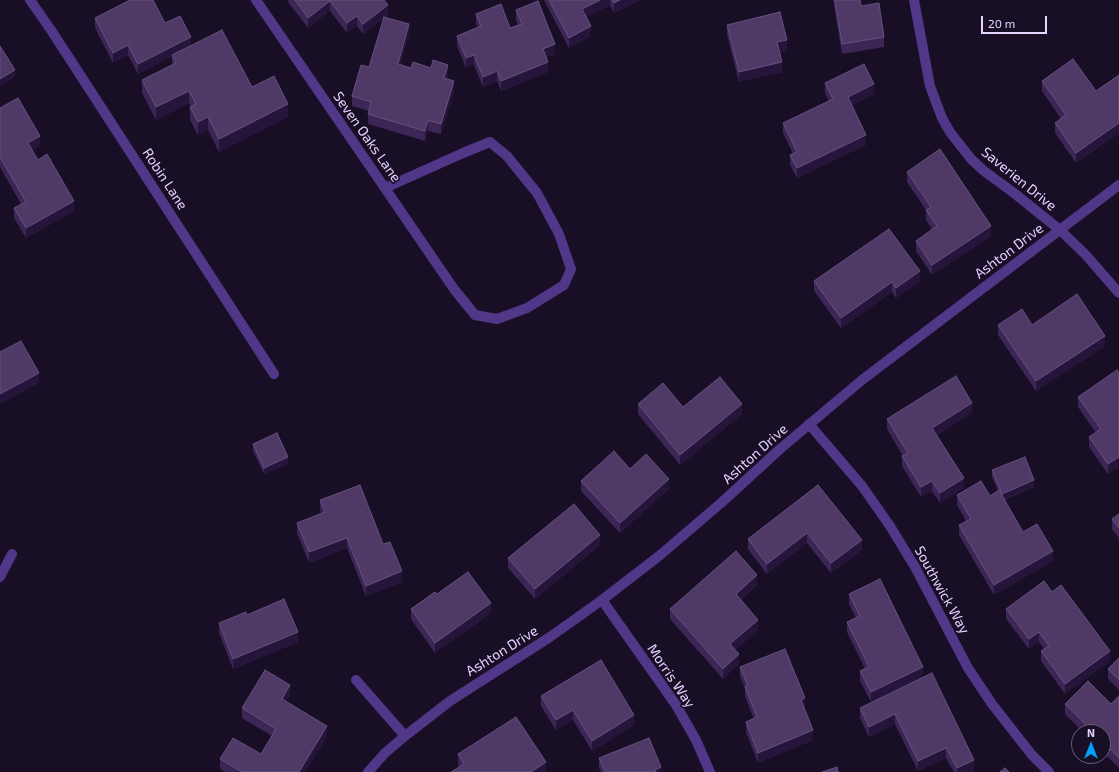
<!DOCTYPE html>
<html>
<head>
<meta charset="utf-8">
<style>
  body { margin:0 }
  #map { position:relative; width:1119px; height:772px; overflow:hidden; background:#180e26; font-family:"Exo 2",sans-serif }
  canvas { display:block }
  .north { position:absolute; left:1071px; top:724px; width:40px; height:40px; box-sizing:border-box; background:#180e26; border:1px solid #6a5d7d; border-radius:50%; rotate:0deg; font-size:11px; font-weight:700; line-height:16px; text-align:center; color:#e4d3ff }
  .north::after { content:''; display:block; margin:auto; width:14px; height:18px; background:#00a0fe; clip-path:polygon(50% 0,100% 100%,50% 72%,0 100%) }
  .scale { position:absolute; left:981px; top:16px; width:66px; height:18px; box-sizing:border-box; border:2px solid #e4d3ff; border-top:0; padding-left:5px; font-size:12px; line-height:14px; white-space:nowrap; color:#e4d3ff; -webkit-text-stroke:3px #180e26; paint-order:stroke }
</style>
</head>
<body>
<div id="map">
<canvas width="1119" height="772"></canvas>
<div class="north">N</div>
<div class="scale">20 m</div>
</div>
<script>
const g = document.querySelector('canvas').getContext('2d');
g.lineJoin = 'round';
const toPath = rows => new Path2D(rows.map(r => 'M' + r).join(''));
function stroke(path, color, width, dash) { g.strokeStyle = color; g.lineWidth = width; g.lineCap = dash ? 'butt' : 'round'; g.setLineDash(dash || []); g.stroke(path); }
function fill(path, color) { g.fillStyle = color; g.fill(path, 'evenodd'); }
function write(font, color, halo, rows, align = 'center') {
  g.font = font + ' "Exo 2",sans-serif'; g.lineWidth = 3.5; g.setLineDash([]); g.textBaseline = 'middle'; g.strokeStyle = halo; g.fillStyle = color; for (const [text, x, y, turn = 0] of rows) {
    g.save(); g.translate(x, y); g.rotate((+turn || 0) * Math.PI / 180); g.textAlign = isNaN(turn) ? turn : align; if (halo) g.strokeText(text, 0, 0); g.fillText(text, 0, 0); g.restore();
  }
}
const minor = toPath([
  [30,0,51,30,274,374],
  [256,0,454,289,475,315,497,319,527,308,564,285,571,269,559,234,537,193,507,156,490,142,463,153,385,188],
  [914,0,930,86,942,118,950,132,971,159,984,171,1014,193,1060,230,1085,254,1119,293],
  [809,424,862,486,890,526,915,567,968,668,992,704,1032,755,1049,772],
  [0,577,12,554],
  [602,600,676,705,696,740,710,772],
  [356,680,405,736],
  [368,772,385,753,405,736,450,701,550,637,602,600,659,556,721,503,780,449,862,380,1119,185]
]);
const wall = toPath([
  [288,0,384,0,388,15,385,17,409,34,400,65,411,68,448,75,447,79,454,91,441,134,428,131,425,141,368,124,368,114,369,111,352,106,352,96,369,67,384,18,363,34,357,26,347,33,330,11,308,28,288,2],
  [544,0,640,0,614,13,610,5,586,17,591,36,569,48],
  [833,0,860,0,861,6,884,37,884,47,842,54],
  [516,10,555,54,546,58,548,72,501,91,497,81,483,87,474,65,466,68,457,46,457,36,478,27,476,24,476,14,510,28,518,25,516,20],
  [95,18,165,23,191,46,252,87,288,117,219,152,208,130,198,135,190,120,190,107,191,107,189,103,156,120,142,93,142,80,172,65,172,56,138,74,128,55,113,63,95,28],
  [727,25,787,50,780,52,782,72,739,82,727,35],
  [1042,81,1119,133,1076,163,1055,133,1055,123,1061,119,1042,91],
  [825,83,874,94,852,105,866,145,797,178,790,165,790,155,793,154,783,133,783,123,829,101,825,93],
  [0,108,40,146,32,151,38,160,74,211,26,238,14,218,14,208,21,204,0,167],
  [907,172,991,236,932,275,916,251,916,241,932,229,926,220,926,210,907,182],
  [814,281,920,281,896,298,892,292,841,328,814,291],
  [998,325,1032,325,1105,346,1036,391,998,335],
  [1119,373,1119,467,1108,474,1089,447,1089,437,1096,433,1078,407,1078,397],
  [638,404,683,407,742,414,680,465,638,414],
  [972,413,937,435,964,488,940,503,932,491,921,497,902,466,902,456,903,456,887,429,887,419],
  [253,444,288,464,264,474,253,451],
  [992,470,1034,487,1004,500,1023,532,1053,561,994,595,959,535,959,525,966,521,957,505,957,495,990,496,998,491,992,477],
  [581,481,669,489,620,533,581,491],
  [818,485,862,550,831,573,807,543,767,574,748,549,748,539],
  [320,500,383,544,402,582,366,596,347,548,309,563,297,533,297,523,322,514,320,510],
  [1119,514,1119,538,1112,529,1112,519],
  [600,545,535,599,508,568,508,558],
  [757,585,741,600,758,630,735,650,739,664,723,679,670,619,670,609],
  [1052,592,1110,661,1065,694,1041,661,1041,651,1044,649,1039,642,1029,649,1006,619,1006,609],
  [437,594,491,613,435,653,411,619,411,609],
  [849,594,923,677,871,702,860,681,860,671,865,669,847,632,847,622,856,618,849,604],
  [247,615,298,642,233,669,219,633,219,623],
  [1119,658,1119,690,1108,679,1108,669],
  [740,667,805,708,804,709,813,740,758,763,746,732,746,722,754,719,745,697,745,688,740,677],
  [932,673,974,770,970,772,954,772,946,758,918,771,895,724,869,737,860,718,860,708],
  [290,695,286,701,327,736,305,772,225,772,220,769,220,759,261,754,272,736,242,718,242,708],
  [541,696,634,725,592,751,573,720,556,730,541,706],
  [1119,696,1119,768,1103,752,1103,732,1083,732,1065,714,1065,704,1111,704],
  [458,754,546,772,459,767,458,764],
  [599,758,661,772,601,772,599,768]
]);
const shadedWall = toPath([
  [600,0,610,0,610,5,582,19,582,9],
  [620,0,640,0,614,13,614,3],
  [330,1,330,11,308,28,308,18],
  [388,5,388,15,363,34,363,24],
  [357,16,357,26,347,33,347,23],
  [409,24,409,34,398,74,398,64],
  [591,26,591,36,569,48,569,38],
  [191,37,191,47,172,55,172,56,138,74,138,64],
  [787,40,787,50,777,52,777,42],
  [555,44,555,54,543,59,543,49],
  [128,45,128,55,113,63,113,53],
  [474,55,474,65,466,68,466,58],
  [548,62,548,72,501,91,501,81],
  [782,62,782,72,739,82,739,72],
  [448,65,448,75,444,88,444,78],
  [15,70,15,77,0,86,0,79],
  [497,71,497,81,483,87,483,77],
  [454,81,454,91,441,134,441,124],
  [874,84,874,94,848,107,848,97],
  [189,91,189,103,156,120,156,107],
  [288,104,288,117,219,152,219,139],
  [208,117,208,130,198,135,198,122],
  [428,120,428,131,425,141,425,131],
  [1119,123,1119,133,1076,163,1076,153],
  [866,135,866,145,797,178,797,168],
  [40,136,40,146,28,153,28,143],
  [74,201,74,211,26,238,26,228],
  [991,226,991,236,932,275,932,265],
  [920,271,920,281,896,298,896,288],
  [892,282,892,292,841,328,841,318],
  [1105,336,1105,346,1036,391,1036,381],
  [39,373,39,383,0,404,0,394],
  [972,403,972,413,932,438,932,428],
  [742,404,742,414,680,465,680,455],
  [288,457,288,464,264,474,264,468],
  [1119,457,1119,467,1108,474,1108,464],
  [964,478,964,488,940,503,940,493],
  [669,479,669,489,620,533,620,523],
  [1034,480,1034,487,1002,500,1002,494],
  [932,481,932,491,921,497,921,487],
  [807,533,807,543,767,574,767,564],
  [600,535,600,545,535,599,535,589],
  [347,538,347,548,309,563,309,552],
  [862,540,862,550,831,573,831,563],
  [1053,551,1053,561,994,595,994,585],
  [402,571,402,582,366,596,366,586],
  [757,575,757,585,736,604,736,594],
  [491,603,491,613,435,653,435,643],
  [758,620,758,630,730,654,730,644],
  [298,632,298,642,233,669,233,659],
  [1039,632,1039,642,1029,649,1029,639],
  [1110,651,1110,661,1065,694,1065,684],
  [739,654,739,664,723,679,723,669],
  [923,667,923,677,871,702,871,692],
  [290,685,290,695,282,709,282,699],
  [805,698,805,708,801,710,801,700],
  [573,710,573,720,556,730,556,720],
  [895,714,895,724,869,737,869,727],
  [634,715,634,725,592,751,592,741],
  [327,726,327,736,305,772,299,772],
  [813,730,813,740,758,763,758,753],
  [946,748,946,758,918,771,918,761],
  [974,760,974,770,970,772,957,772,957,768],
  [546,762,546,772,531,772],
  [661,767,661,772,655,772,655,770]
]);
const building = toPath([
  [130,0,153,0,165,23,180,16,191,37,138,64,128,45,113,53,95,18,130,0],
  [295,0,384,0,388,5,363,24,357,16,347,23,330,1,308,18,295,0],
  [549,0,600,0,582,9,591,26,569,38,549,0],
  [612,0,620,0,614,3,612,0],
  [835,0,860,0,861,6,879,3,884,37,842,44,835,0],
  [538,1,555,44,543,49,548,62,501,81,497,71,483,77,474,55,466,58,457,36,481,26,476,14,501,4,510,28,522,24,516,10,538,1],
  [780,12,787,40,777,42,782,62,739,72,727,25,780,12],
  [384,17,409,24,398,64,411,68,413,62,431,68,433,60,448,65,444,78,454,81,441,124,428,120,425,131,368,114,371,102,352,96,361,65,369,67,384,17],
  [222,30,252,87,274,76,288,104,219,139,208,117,198,122,190,107,196,104,189,91,156,107,142,80,176,63,172,55,222,30],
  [0,46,15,70,0,79,0,46],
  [1073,59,1096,91,1119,75,1119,123,1076,153,1055,123,1066,115,1042,81,1073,59],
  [864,64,874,84,848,97,866,135,797,168,790,155,797,152,783,123,833,99,825,83,864,64],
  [18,98,40,136,28,143,38,160,47,154,74,201,26,228,14,208,26,202,0,157,0,108,18,98],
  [940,149,991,226,932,265,916,241,937,226,926,210,931,207,907,172,940,149],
  [889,229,920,271,896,288,892,282,841,318,814,281,889,229],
  [1077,294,1105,336,1036,381,998,325,1022,309,1032,325,1077,294],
  [21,341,39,373,0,394,0,352,21,341],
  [1117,370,1119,373,1119,457,1108,464,1089,437,1101,429,1078,397,1117,370],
  [956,376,972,403,932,428,964,478,940,493,932,481,921,487,902,456,908,453,887,419,956,376],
  [720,377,742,404,680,455,638,404,663,383,683,407,720,377],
  [277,433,288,457,264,468,253,444,277,433],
  [614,451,630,469,646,454,669,479,620,523,581,481,614,451],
  [1025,457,1034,480,1002,494,992,470,1025,457],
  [981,481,990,496,999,490,1023,532,1037,524,1053,551,994,585,959,525,971,519,957,495,981,481],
  [360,485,383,544,390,542,402,571,366,586,347,538,309,552,297,523,325,512,320,500,360,485],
  [818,485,862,540,831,563,807,533,767,564,748,539,818,485],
  [574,504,600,535,535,589,508,558,574,504],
  [1119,514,1119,528,1112,519,1119,514],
  [736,551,757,575,736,594,758,620,730,644,739,654,723,669,670,609,736,551],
  [468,572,491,603,435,643,411,609,435,592,437,594,468,572],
  [880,579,923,667,871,692,860,671,869,667,847,622,860,616,849,594,880,579],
  [1044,581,1052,592,1061,585,1110,651,1065,684,1041,651,1049,646,1039,632,1029,639,1006,609,1044,581],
  [284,599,298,632,233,659,219,623,246,612,247,615,284,599],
  [785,649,805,698,801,700,813,730,758,753,746,722,757,717,745,687,748,686,740,667,785,649],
  [1119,658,1119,680,1108,669,1119,658],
  [601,660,634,715,592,741,573,710,556,720,541,696,601,660],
  [265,670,290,685,282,699,327,726,299,772,242,772,220,759,233,738,261,754,276,729,242,708,265,670],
  [932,673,974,760,957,768,946,748,918,761,895,714,869,727,860,708,932,673],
  [1088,681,1111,704,1119,696,1119,758,1103,742,1103,732,1093,732,1065,704,1088,681],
  [516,717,546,762,531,772,451,772,464,764,458,754,516,717],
  [649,738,661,767,655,770,656,772,605,772,599,758,649,738],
  [837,767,838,772,822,772,837,767],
  [1005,768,1009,772,1000,772,1005,768]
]);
const streetNames = [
  ["Seven Oaks Lane",367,137,55],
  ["Robin Lane",165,179,57],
  ["Saverien Drive",1019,179,39],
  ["Ashton Drive",1009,251,-37],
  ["Ashton Drive",755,454,-42],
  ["Southwick Way",942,590,61],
  ["Ashton Drive",502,651,-32],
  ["Morris Way",671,676,56]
];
stroke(minor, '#503787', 10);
fill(wall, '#3c2655');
fill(shadedWall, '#26153a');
fill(building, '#4e3967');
stroke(building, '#65517f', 1);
write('14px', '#e4d3ff', '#180e26', streetNames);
</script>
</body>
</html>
